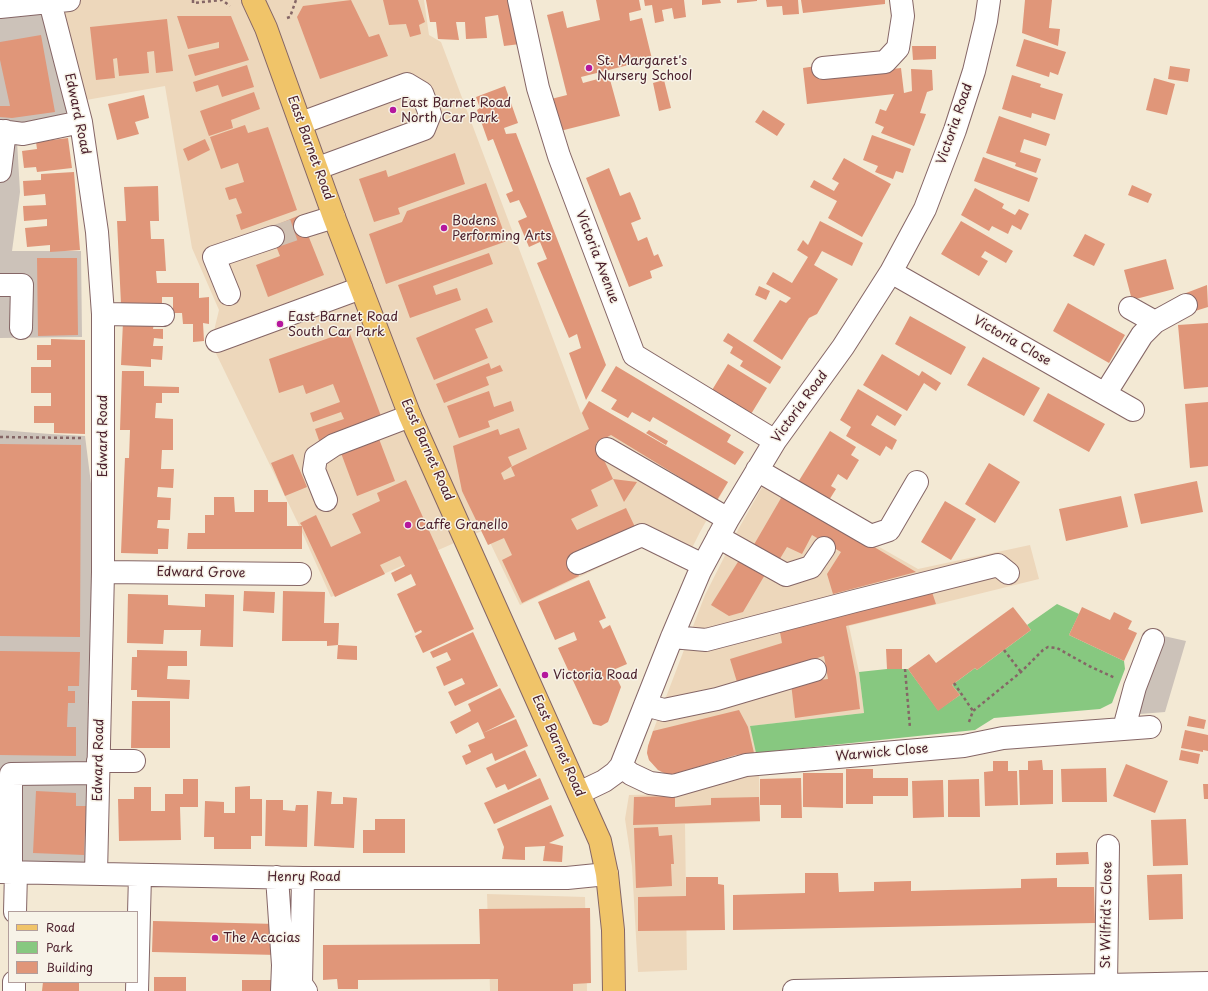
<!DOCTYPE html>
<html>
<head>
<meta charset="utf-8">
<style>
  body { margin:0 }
  #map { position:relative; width:1208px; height:991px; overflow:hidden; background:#f3e9d4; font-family:"Playpen Sans",sans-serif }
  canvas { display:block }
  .legend { position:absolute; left:8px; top:911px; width:130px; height:72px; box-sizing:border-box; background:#f7f3e8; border:1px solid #b29e9c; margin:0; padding:5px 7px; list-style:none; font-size:12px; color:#4a1f2b }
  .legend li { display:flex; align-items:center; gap:8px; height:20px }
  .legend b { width:20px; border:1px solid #b29e9c }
</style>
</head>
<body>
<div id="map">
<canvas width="1208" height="991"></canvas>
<ul class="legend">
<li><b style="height:5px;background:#f0c469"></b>Road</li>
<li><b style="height:11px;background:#87c880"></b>Park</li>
<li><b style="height:11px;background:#e09679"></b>Building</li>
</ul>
</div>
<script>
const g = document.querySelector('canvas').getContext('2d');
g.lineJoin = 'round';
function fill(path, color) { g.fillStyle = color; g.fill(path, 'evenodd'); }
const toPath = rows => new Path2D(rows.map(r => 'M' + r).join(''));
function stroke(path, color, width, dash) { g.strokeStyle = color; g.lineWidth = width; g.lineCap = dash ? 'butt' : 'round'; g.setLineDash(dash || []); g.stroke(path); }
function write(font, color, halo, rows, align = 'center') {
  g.font = font + ' "Playpen Sans",sans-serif'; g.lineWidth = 3; g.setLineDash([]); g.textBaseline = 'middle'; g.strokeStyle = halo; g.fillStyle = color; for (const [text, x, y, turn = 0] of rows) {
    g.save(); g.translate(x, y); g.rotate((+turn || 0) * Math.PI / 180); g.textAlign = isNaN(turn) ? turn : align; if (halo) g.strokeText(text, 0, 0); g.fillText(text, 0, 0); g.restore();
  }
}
const built = toPath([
  [0,0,424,0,429,35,441,42,581,413,589,401,728,482,700,532,682,568,643,547,520,605,484,530,331,597,297,521,211,343,219,310,192,248,165,86,75,102],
  [765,482,918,569,1030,545,1039,579,849,626,859,672,864,713,751,726,756,753,736,755,675,774,666,774,658,770,649,760,647,753,648,746,653,731,705,595,739,528],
  [759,774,760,822,685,824,687,970,638,972,632,866,625,819,629,795,678,794,724,778],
  [487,894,585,897,587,991,490,991]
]);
const industrial = toPath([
  [50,2,78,130,17,141,20,192,12,251,81,251,82,337,0,338,0,7],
  [0,430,50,434,85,436,102,571,96,873,0,871],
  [1146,632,1186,641,1165,712,1115,716]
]);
const green = toPath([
  [1057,604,1079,614,1069,635,1124,661,1125,669,1112,703,1100,709,994,718,975,730,756,753,750,726,864,713,859,672,887,669,908,669,938,710,960,695,952,685,975,668,977,670,1031,630,1027,625]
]);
const building = toPath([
  [351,0,369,37,379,34,388,56,320,79,297,17,303,6],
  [383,0,418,0,425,22,419,25,421,34,410,37,406,24,389,25],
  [426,0,510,0,520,44,504,46,498,15,485,17,487,38,466,39,465,22,456,22,459,40,438,39,436,22,430,22],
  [596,0,639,0,641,10,629,13,630,21,642,18,652,59,581,77,583,83,609,76,620,116,556,132,547,100,567,95,547,15,563,11,567,28,600,20],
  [644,0,684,0,686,17,674,19,672,8,662,10,664,21,655,23,652,5,645,6],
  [702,0,720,0,721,3,702,5],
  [737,0,757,0,757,1,737,3],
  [766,0,798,0,799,14,783,15,782,6,767,7],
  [801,0,885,0,885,4,803,13],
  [1025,0,1052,0,1049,28,1060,29,1058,46,1022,33],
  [177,16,231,16,249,60,195,76,188,55,219,48,219,42,188,49],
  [167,19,173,71,156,73,154,51,147,52,149,73,119,76,117,58,113,59,115,78,96,80,90,27],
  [41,35,55,112,12,118,0,117,0,106,10,106,0,60,0,42],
  [1024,39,1066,52,1058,75,1050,72,1049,77,1016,66],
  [912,46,936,46,936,59,913,60],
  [247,65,254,87,222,97,218,85,196,92,193,82],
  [816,66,817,78,901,68,904,93,912,91,911,69,932,70,933,90,927,92,920,113,926,114,914,146,881,133,884,127,875,123,880,109,886,111,894,94,807,104,803,68],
  [1170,66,1190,69,1188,82,1168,79],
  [1012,75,1041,84,1040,87,1063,94,1055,120,1032,113,1031,118,1002,109],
  [1154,78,1175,84,1167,115,1146,110],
  [664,80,671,108,659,111,653,83],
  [505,86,518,123,504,128,506,134,516,133,606,365,586,400,569,353,581,348,577,334,569,338,537,263,547,259,540,242,529,247,518,221,527,217,519,200,510,203,506,194,513,191,493,139,488,141,477,110,480,108,476,97],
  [254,92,260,109,231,120,233,128,209,136,200,111],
  [144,95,149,118,135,122,139,134,117,140,108,104],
  [763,110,785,124,777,136,755,122],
  [999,116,1050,134,1046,146,1024,139,1020,152,1041,159,1036,173,1015,166,1016,163,986,153],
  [245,125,248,133,268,127,297,210,241,230,236,215,242,213,236,198,229,200,225,188,244,182,238,163,221,169,210,137],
  [872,135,911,149,903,173,896,171,893,179,875,172,878,166,863,160],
  [68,138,72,168,37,172,36,167,24,168,22,151,37,149,36,142],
  [205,139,210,150,188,161,183,149],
  [455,153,465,184,398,208,400,214,374,222,359,179,386,170,388,177],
  [983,157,1038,178,1029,202,974,181],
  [844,158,891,184,862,237,828,218,837,201,810,187,814,180,834,191,839,183,832,179],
  [609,168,620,196,630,192,634,201,641,219,631,223,638,241,647,237,654,256,658,254,663,266,650,271,652,278,629,287,586,178],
  [74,172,80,250,50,252,50,245,27,247,25,228,47,226,47,219,24,221,23,206,46,205,45,194,24,196,23,181,41,180,41,174],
  [486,183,507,241,386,284,369,234,402,222,407,211],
  [1132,185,1152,194,1148,203,1128,195],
  [158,186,159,221,150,221,151,239,164,239,166,271,156,271,157,283,199,283,199,298,209,297,209,324,203,323,204,341,193,342,193,324,183,324,182,313,173,313,173,297,162,297,162,304,121,304,117,221,126,221,124,187],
  [975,188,1004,204,1002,208,1015,215,1019,209,1029,214,1021,230,1012,225,1008,234,992,226,989,231,961,215],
  [300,215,324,275,268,297,256,265,280,256,269,228],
  [820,221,863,243,852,266,822,251,814,265,838,279,817,314,809,318,782,360,753,341,780,300,786,303,791,298,766,284,773,272,792,283,808,257,797,250,803,240,808,245],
  [961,221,1013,251,1006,263,985,251,981,257,988,261,979,276,941,254],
  [1085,234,1105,244,1094,266,1073,256],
  [489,253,493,264,433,286,436,295,457,288,461,300,410,318,398,285],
  [37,258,77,258,78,335,38,336],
  [1166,259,1174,289,1132,300,1124,270],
  [1207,285,1208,307,1192,312,1186,293],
  [759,286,770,291,766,300,755,295],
  [1068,303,1125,335,1109,363,1053,331],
  [487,308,493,322,475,329,488,358,434,380,416,338],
  [910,316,966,347,951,375,895,344],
  [123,322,154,323,153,329,163,329,163,339,154,338,153,346,163,346,162,360,151,359,151,367,121,365],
  [1208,323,1208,387,1184,389,1178,325],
  [349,331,384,424,321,446,315,429,344,419,341,412,313,422,310,413,340,402,333,384,306,394,303,385,279,393,269,359],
  [728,333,781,367,770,384,740,366,743,361,730,353,733,347,723,341],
  [51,339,85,340,85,434,54,433,54,423,34,423,34,406,51,406,51,393,31,393,31,367,51,367,51,360,37,360,37,345,51,345],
  [882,354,919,376,922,371,941,383,936,391,924,383,907,411,863,385],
  [983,357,1040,388,1024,416,967,385],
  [489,363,491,369,500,365,503,371,486,377,489,385,444,403,436,384],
  [728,364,767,388,748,419,709,395],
  [616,366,731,435,727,442,744,452,735,465,653,417,650,422,632,412,628,418,611,409,617,400,601,391],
  [122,371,144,371,144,386,179,387,179,393,162,393,162,403,156,403,155,418,173,419,173,450,162,450,161,469,174,469,173,488,158,487,157,497,171,498,170,520,158,520,157,528,169,529,168,549,158,549,158,554,121,553,125,458,129,458,130,430,120,430],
  [858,389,902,415,895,426,877,415,871,425,897,440,892,450,886,446,880,456,846,436,851,427,840,420],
  [489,391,494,407,511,401,514,411,488,421,490,427,459,438,447,406],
  [1048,393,1105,424,1089,452,1033,421],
  [589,401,728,482,717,500,611,435,596,443,613,479,591,490,598,506,571,519,577,530,626,508,635,527,571,556,579,576,522,603,502,560,512,555,504,538,488,545,462,491,453,446,498,429,500,435,519,428,527,449,508,457,512,466,501,473,504,480,515,476,511,467,589,429,582,413],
  [1208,402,1208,466,1190,468,1185,404],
  [649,430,668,441,666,445,646,433],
  [376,431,395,481,357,496,338,445],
  [830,431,856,447,851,455,859,460,847,480,838,474,831,486,836,489,826,505,795,487],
  [0,444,81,445,80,637,0,636],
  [293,454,307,487,285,496,271,463],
  [989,463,1020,482,995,523,965,504],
  [613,479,637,482,624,502],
  [406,480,474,629,423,653,415,636,422,632,421,630,415,633,397,594,416,585,411,574,395,582,391,573,405,566,400,556,380,565,385,574,335,597,302,526,302,549,187,549,188,533,205,533,205,515,214,515,214,497,234,497,235,512,254,512,254,490,268,490,268,502,287,502,287,526,302,526,300,523,316,515,331,547,361,533,352,514,380,501,377,493],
  [1197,481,1203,512,1141,524,1134,494],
  [784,493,916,572,833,594,827,574,841,552,812,535,802,554,787,547,778,562,752,548],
  [1121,496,1128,527,1066,541,1059,509],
  [945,501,976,519,951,560,921,542],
  [741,557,766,573,743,612,729,616,711,605],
  [589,580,606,618,599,621,603,629,610,625,627,664,613,670,621,687,608,722,601,726,593,724,558,648,577,640,574,632,555,640,538,602],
  [931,589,936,604,846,626,856,677,860,709,795,718,791,683,828,679,824,656,737,682,730,659,782,643,779,627],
  [244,591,275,592,274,613,243,611],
  [283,591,325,592,324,623,339,623,338,645,357,646,357,660,337,659,338,645,327,646,327,641,282,641],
  [128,594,168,595,168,605,205,607,205,594,234,595,233,647,200,646,201,630,164,630,163,644,127,643],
  [1013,607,1031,630,977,670,975,668,952,685,960,695,938,711,908,669,929,654,936,663],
  [1082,607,1110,620,1114,612,1132,621,1128,629,1137,633,1124,661,1069,635],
  [473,632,498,686,455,706,448,692,465,684,462,678,444,686,436,667,451,660,447,652,433,658,430,652],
  [886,649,902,649,902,669,887,669],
  [137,650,187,651,187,666,168,666,167,679,190,680,189,699,137,697,137,690,131,690,132,657,137,657],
  [0,651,80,652,79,686,68,686,68,691,75,691,75,703,68,703,67,727,76,727,76,756,0,755],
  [500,688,515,717,483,733,478,722,456,734,450,722,471,711,468,704],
  [132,701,170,701,170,748,131,748],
  [739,710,748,727,754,753,736,755,675,774,666,774,658,770,649,760,647,753,648,746,653,731],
  [1189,716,1206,720,1204,729,1187,726],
  [516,719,528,746,495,761,492,753,466,765,462,756,471,752,468,745,485,738,483,733],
  [1185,730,1208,735,1208,751,1203,750,1203,752,1181,748],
  [525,750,537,776,508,790,505,784,496,788,486,768],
  [1181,750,1200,754,1198,764,1179,760],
  [1042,760,1043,770,1053,770,1053,804,1020,805,1019,770,1028,770,1028,761],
  [993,761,1008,761,1008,771,1017,771,1018,805,985,806,984,772,993,771],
  [1126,764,1168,781,1155,813,1113,796],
  [1106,768,1107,802,1062,802,1061,769],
  [846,769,873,769,873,778,908,778,908,796,873,796,873,804,846,804],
  [803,773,843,773,843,808,803,807],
  [540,778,549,799,494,824,484,803],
  [801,778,802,818,781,818,781,805,760,805,760,779],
  [183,779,198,779,198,807,180,807,181,840,119,841,118,799,134,799,134,787,151,787,151,811,165,811,165,794,183,794],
  [979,779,980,817,948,817,948,780],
  [943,780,944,817,913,818,912,781],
  [1203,784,1208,784,1208,799,1204,799],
  [250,786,250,799,262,799,262,836,251,836,251,849,214,849,214,837,204,837,205,801,224,802,224,813,235,813,235,787],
  [36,791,76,793,76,806,86,806,84,855,33,853],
  [317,791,332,792,331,804,343,804,343,797,357,798,354,848,314,846],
  [675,796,675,807,711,805,711,798,759,797,760,821,633,825,634,797],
  [266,800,283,800,283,810,295,811,296,805,308,805,307,847,265,846],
  [551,805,564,836,549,843,563,846,562,862,543,861,545,846,525,847,525,860,502,859,504,847,497,829],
  [375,819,405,819,405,853,363,853,363,830,375,830],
  [1186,819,1188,865,1153,866,1151,820],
  [658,827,659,836,672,835,674,864,671,864,672,886,636,888,634,828],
  [1088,852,1089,864,1056,865,1056,853],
  [805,873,838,873,839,892,874,891,874,882,911,881,911,891,1021,888,1021,879,1057,878,1057,887,1094,887,1095,923,733,930,733,895,805,893],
  [1182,874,1183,919,1149,920,1147,875],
  [686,877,718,877,718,884,724,885,725,930,638,931,638,897,686,896],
  [590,908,591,983,573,984,573,991,498,991,498,979,358,980,358,989,338,989,337,979,323,980,323,945,480,944,479,909],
  [153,921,277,924,277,955,152,952],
  [154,977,186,977,186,991,154,991],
  [242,980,271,980,271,991,242,991],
  [43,982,79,982,79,991,42,991]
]);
const minorTunnel = toPath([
  [273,237,305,226]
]);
const path = toPath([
  [193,0,193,3,222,0,230,6],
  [287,18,290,17,296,0],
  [0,437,81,438],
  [1004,650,1021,672],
  [905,669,910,728],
  [954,683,973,711],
  [969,722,973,711,1021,672,1043,650,1048,647,1057,648,1089,666,1115,678]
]);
const minor = toPath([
  [519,0,538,88,559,156,634,355,775,441],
  [50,2,81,122,97,232,103,314,103,572,96,874],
  [0,7,69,0],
  [823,68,885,62,898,48,903,16,901,0],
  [301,123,407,84,422,93,430,114,424,129,318,168],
  [0,131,23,134,81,122],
  [0,171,5,131],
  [305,226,334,217],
  [891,272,1133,410],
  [0,285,22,285,21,328],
  [229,294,214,257,273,237],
  [1130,308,1155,322],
  [103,314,163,315],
  [217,341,361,288],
  [1105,394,1142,335,1155,322,1186,305],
  [607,449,728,519],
  [757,470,871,536,889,530,917,482],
  [326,500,314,470,316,457,334,445,410,416],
  [718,537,786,575,811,567,824,548],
  [578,563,642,535,703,565],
  [103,572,300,574],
  [672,637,706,640,855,601,998,565,1008,573],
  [645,705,664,710,717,699,815,670],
  [1124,728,1135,687,1153,640],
  [98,761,134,761],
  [621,766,631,774,650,783,673,786,746,765,964,746,1003,738,1150,727],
  [579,793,604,781,615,773,621,766,672,637,700,571,728,519,775,441,843,347,861,319,891,272,925,209,955,130,974,71,986,21,989,0],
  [0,872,303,878,567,878,607,874],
  [11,872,11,774,98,773],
  [277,877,283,965,282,991],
  [303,878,301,984,306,991],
  [15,912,16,872],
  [1106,984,1108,846],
  [14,991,14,982],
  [137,991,140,875],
  [794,991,1208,983]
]);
const major = toPath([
  [253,0,266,28,334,217,410,416,600,841,607,874,613,930,614,991]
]);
const markers = [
  [589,68,4,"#b5179e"],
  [393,110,4,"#b5179e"],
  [444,228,4,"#b5179e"],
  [280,324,4,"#b5179e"],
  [408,525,4,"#b5179e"],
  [545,675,4,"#b5179e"],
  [215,938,4,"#b5179e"]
];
const poiNames = [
  ["St. Margaret's",597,61],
  ["Nursery School",597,76],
  ["East Barnet Road",401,103],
  ["North Car Park",401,118],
  ["Bodens",452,221],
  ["Performing Arts",452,236],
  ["East Barnet Road",288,317],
  ["South Car Park",288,332],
  ["Caffe Granello",416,525],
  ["Victoria Road",553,675],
  ["The Acacias",223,938]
];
const streetNames = [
  ["Edward Road",77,114,78],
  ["Victoria Road",955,124,-71],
  ["East Barnet Road",310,148,70],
  ["Victoria Avenue",597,257,69],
  ["Victoria Close",1012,341,30],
  ["Victoria Road",800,407,-54],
  ["Edward Road",103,436,-90],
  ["East Barnet Road",427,450,66],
  ["Edward Grove",201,573,1],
  ["East Barnet Road",558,746,66],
  ["Warwick Close",882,753,-5],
  ["Edward Road",99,760,-89],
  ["Henry Road",304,877],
  ["St Wilfrid's Close",1107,915,-89]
];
fill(built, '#edd7bb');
fill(industrial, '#ccc2b9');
fill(green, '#87c880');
fill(building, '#e09679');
stroke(minorTunnel, '#d1c1b2', 22, [22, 11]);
stroke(minor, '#856666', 24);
stroke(major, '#856666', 24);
stroke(path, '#856666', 2.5, [3, 3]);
stroke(minor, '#fff', 22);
stroke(major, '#f0c469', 22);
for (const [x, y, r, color] of markers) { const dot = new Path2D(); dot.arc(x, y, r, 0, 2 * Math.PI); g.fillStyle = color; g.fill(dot); stroke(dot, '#f7f3e8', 1.5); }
write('13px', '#4a1f2b', '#f7f3e8', poiNames, 'left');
write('13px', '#4a1f2b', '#f7f3e8', streetNames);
</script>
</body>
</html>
